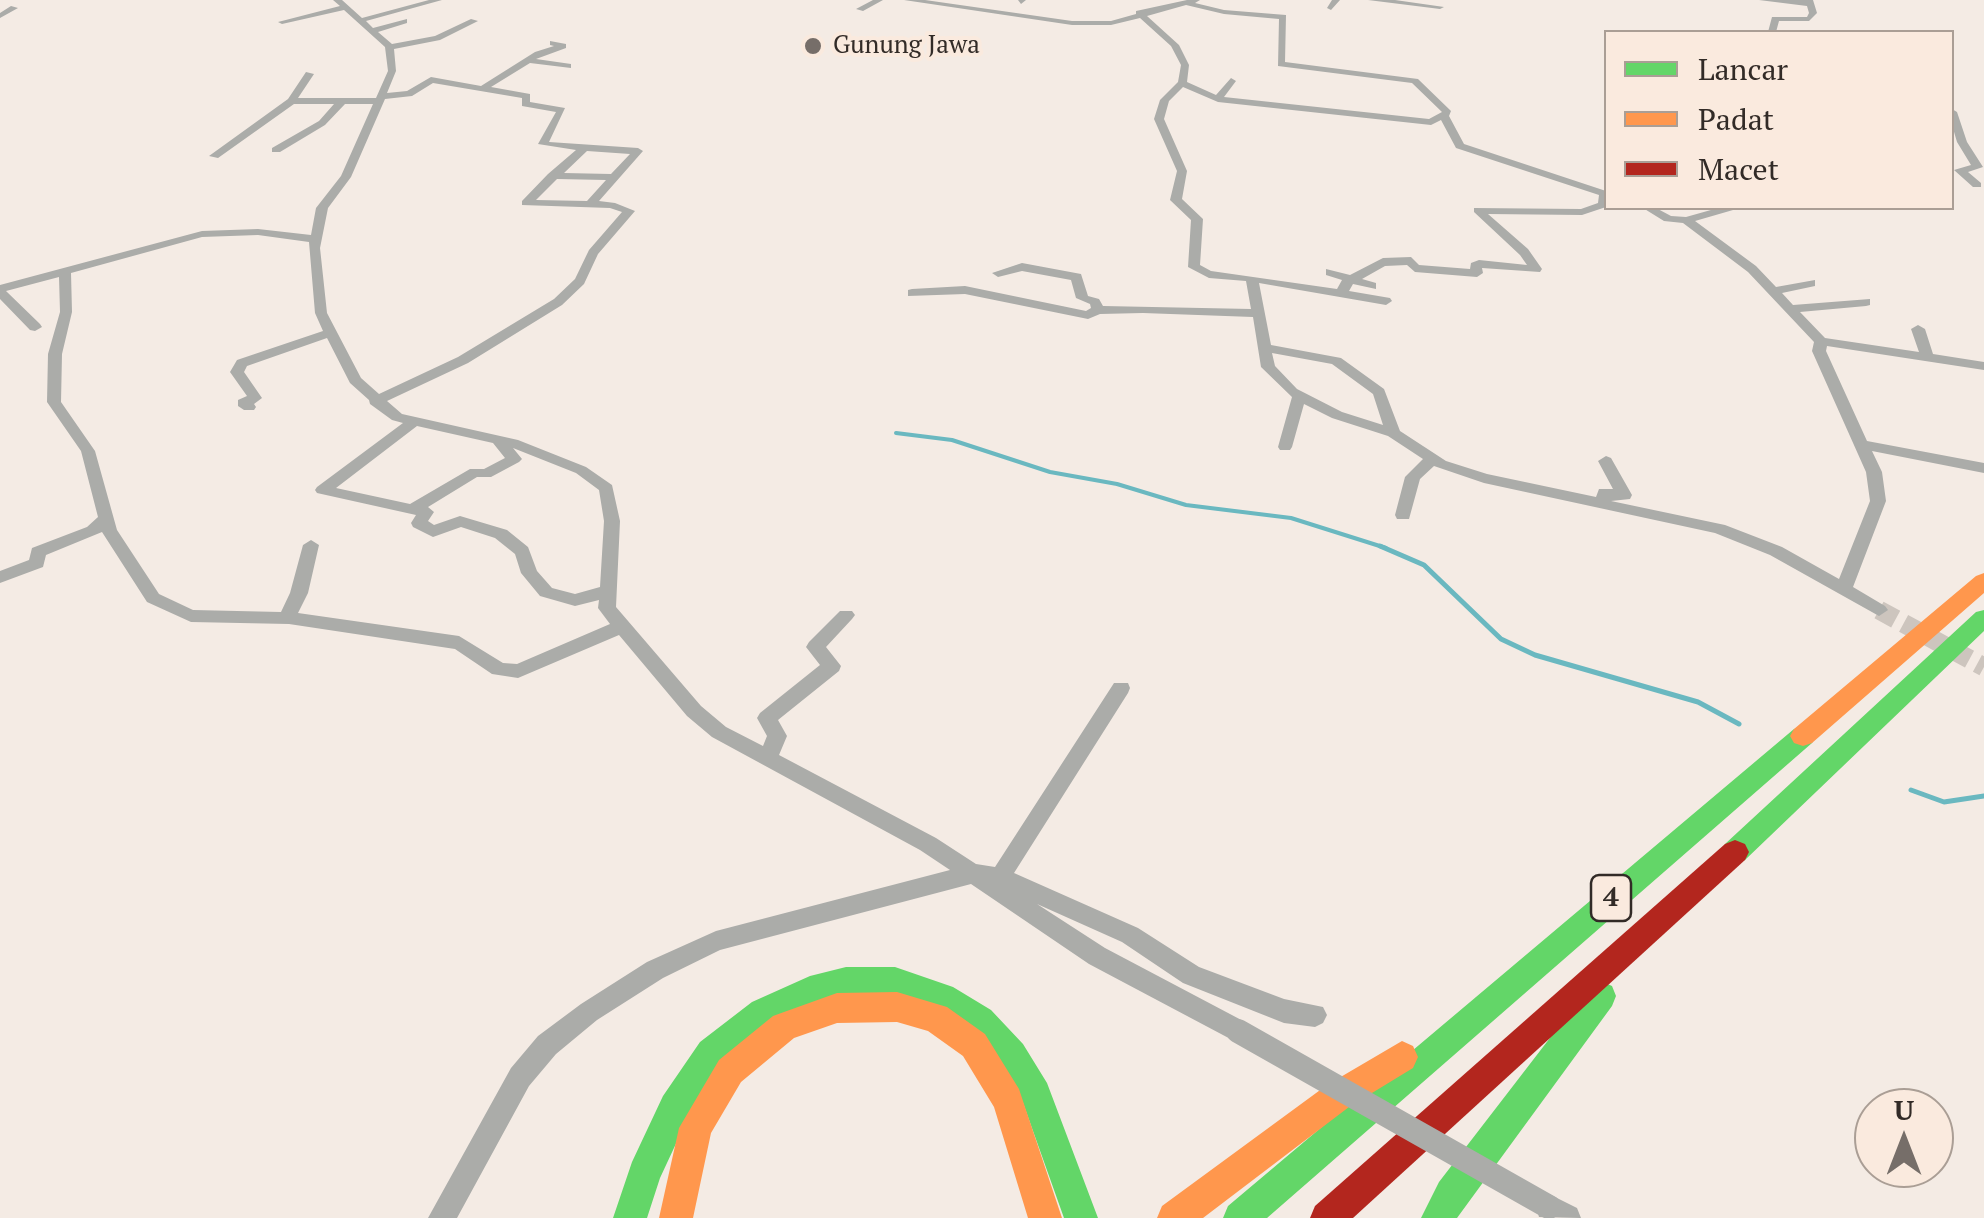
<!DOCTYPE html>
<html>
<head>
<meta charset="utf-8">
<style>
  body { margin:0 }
  #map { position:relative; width:1984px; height:1218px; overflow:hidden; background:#f4ebe4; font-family:"PT Serif",serif }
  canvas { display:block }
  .legend { position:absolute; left:1604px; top:30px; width:350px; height:180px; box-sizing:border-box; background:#faeade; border:2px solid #aa9e95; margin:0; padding:12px 18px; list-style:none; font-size:30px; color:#322b27 }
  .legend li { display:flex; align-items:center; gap:20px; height:50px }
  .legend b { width:50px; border:2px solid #aa9e95 }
  .north { position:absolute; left:1854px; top:1088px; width:100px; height:100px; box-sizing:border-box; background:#faeade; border:2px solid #aa9e95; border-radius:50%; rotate:0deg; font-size:28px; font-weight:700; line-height:40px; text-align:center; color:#322b27 }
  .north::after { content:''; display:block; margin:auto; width:35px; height:45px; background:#766e69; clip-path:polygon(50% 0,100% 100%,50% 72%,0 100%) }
</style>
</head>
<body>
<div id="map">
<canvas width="1984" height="1218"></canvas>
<ul class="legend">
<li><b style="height:12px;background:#63d668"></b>Lancar</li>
<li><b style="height:12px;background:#ff974d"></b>Padat</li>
<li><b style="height:12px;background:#b3261e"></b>Macet</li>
</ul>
<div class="north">U</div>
</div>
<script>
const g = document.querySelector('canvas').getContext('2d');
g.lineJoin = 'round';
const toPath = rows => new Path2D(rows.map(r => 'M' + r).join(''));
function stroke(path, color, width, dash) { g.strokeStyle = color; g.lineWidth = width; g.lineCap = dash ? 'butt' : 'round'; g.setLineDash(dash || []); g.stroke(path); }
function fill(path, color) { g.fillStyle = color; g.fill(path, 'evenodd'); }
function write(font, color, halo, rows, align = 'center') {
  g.font = font + ' "PT Serif",serif'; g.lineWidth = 8; g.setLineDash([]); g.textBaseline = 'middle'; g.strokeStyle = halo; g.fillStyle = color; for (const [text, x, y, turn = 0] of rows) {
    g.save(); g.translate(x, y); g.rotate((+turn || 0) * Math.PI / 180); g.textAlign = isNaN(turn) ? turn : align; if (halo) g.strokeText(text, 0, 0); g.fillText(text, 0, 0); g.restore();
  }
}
const streamFar1 = toPath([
  [896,433,952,440,1050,472,1117,484,1186,505,1291,518,1386,548]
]);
const stream = toPath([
  [1380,546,1424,565,1501,639,1535,655,1698,702,1739,724],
  [1911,790,1944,802,1984,796]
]);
const streetTunnel = toPath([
  [1879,610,1984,667]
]);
const street = toPath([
  [333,0,342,0,362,18,429,0,442,0,366,21,373,28,407,19,407,23,378,32,392,44,435,36,471,19,478,21,440,40,394,49,396,71,387,93,407,91,431,77,481,86,535,52,554,46,550,45,550,41,566,44,566,48,536,59,571,64,571,68,530,63,491,87,530,94,530,102,565,108,549,142,638,148,643,151,599,201,615,203,635,211,598,254,584,284,562,305,468,363,387,401,402,414,518,440,586,467,612,485,620,521,616,607,701,706,726,727,763,746,767,736,757,718,760,713,820,665,806,647,809,642,840,611,852,611,855,615,852,619,826,647,841,666,839,671,778,720,787,736,779,755,936,838,976,864,995,867,1114,683,1128,683,1130,688,1128,693,1014,873,1138,928,1199,967,1284,999,1323,1007,1327,1015,1323,1023,1315,1027,1284,1023,1183,983,1122,942,1037,904,1105,948,1247,1023,1250,1031,1247,1039,1238,1043,1089,964,971,884,720,950,663,978,597,1020,556,1054,529,1086,457,1218,428,1218,511,1068,538,1036,581,1004,647,962,716,931,950,870,920,850,712,737,687,716,619,635,518,678,492,674,455,649,289,624,191,622,147,602,102,532,46,555,43,567,0,583,0,571,29,560,32,548,87,527,98,517,81,451,47,402,48,354,60,312,59,277,6,291,40,324,42,327,35,331,30,330,0,299,0,285,202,231,258,229,311,235,316,208,341,176,373,104,345,104,325,125,280,152,272,152,272,148,319,121,334,104,294,104,218,158,209,156,288,99,306,72,314,74,298,98,376,98,388,71,385,47,344,10,282,24,278,22,340,6,333,0],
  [433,83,522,98,522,106,556,112,538,144,576,150,548,174,522,201,522,205,610,208,622,212,589,250,575,279,554,299,458,357,379,394,361,378,327,313,320,248,328,208,351,177,385,99,412,96,433,83],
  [587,151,630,154,611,174,564,173,587,151],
  [557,179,606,180,587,201,536,200,557,179],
  [258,235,309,242,315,313,323,331,237,360,230,372,247,396,238,400,238,406,244,410,254,410,256,407,254,404,262,398,244,372,247,366,327,338,350,383,369,400,370,404,392,420,403,423,317,487,315,490,317,493,416,515,411,523,413,527,433,537,461,527,495,538,515,554,521,573,540,596,575,606,599,600,598,608,610,624,517,664,503,663,459,636,298,613,308,593,319,545,311,540,303,545,290,593,281,612,193,610,159,594,117,530,95,451,61,402,62,354,72,312,71,273,202,237,258,235],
  [417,426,493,443,505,458,484,469,470,469,410,504,336,488,417,426],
  [513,448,576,473,599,490,604,521,600,587,575,594,552,588,537,571,528,547,507,530,460,516,434,525,428,521,434,512,428,507,477,477,491,477,519,462,522,459,513,448],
  [873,0,883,0,863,11,856,9,873,0],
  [904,0,925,0,1072,21,1111,21,1136,14,1136,11,1187,0,1200,0,1195,3,1224,10,1286,15,1285,62,1418,79,1451,111,1449,116,1464,144,1606,191,1606,207,1582,215,1488,214,1528,249,1542,269,1540,272,1482,268,1483,273,1477,277,1415,272,1407,265,1385,266,1362,279,1376,283,1376,289,1353,284,1349,291,1390,298,1392,301,1386,305,1259,283,1271,345,1341,358,1384,389,1400,431,1446,461,1487,474,1596,497,1599,489,1613,489,1598,461,1606,456,1611,458,1632,495,1630,499,1611,501,1725,525,1782,547,1839,579,1870,501,1866,472,1812,351,1814,342,1748,272,1683,223,1664,221,1643,208,1656,208,1671,216,1686,217,1718,208,1734,208,1733,210,1695,221,1756,266,1776,287,1815,280,1815,286,1782,293,1793,305,1870,299,1870,305,1866,306,1800,312,1825,338,1919,352,1911,329,1918,325,1925,329,1933,354,1984,362,1984,370,1827,346,1826,351,1867,441,1984,463,1984,473,1872,451,1882,472,1886,501,1853,587,1885,606,1888,610,1879,616,1770,555,1715,533,1484,483,1434,466,1420,479,1409,519,1397,519,1395,515,1405,477,1423,459,1388,436,1332,418,1304,404,1292,447,1290,450,1280,450,1278,447,1292,397,1261,367,1253,317,1143,313,1100,314,1088,319,965,294,908,296,908,290,912,289,965,286,1086,311,1091,308,1090,304,1076,298,1071,280,1022,271,998,277,992,273,1022,263,1081,274,1088,296,1099,299,1103,306,1251,309,1246,281,1209,278,1188,267,1191,220,1170,200,1177,171,1154,119,1160,100,1178,82,1181,65,1171,46,1140,18,1111,25,1072,25,904,0],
  [1186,5,1224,14,1279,19,1278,66,1412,83,1442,112,1429,119,1224,97,1236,81,1231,78,1216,95,1187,82,1189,65,1179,45,1147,16,1186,5],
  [1183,87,1218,102,1431,125,1441,120,1456,148,1599,195,1598,203,1581,209,1474,208,1474,212,1520,255,1527,265,1479,260,1471,263,1470,269,1419,265,1411,257,1383,258,1350,275,1326,269,1326,275,1342,280,1337,289,1211,271,1200,265,1203,219,1182,199,1187,171,1164,119,1169,101,1183,87],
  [1272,353,1332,364,1373,394,1383,425,1342,412,1297,389,1275,366,1272,353],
  [1018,0,1026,0,1021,4,1018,0],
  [1332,0,1340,0,1331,10,1327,8,1332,0],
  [1368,0,1395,0,1444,7,1440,9,1368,0],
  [1759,0,1813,0,1817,13,1809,21,1779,21,1776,32,1768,32,1772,17,1807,17,1809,13,1807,6,1759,0],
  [11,6,18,8,0,18,0,13,11,6],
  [1952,109,1957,112,1967,142,1983,167,1968,172,1981,183,1981,187,1973,187,1954,170,1971,165,1957,142,1952,125,1952,109],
  [1549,1194,1577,1208,1581,1218,1539,1217,1536,1207,1539,1197,1549,1194]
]);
const fast = toPath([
  [1984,610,1984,631,1745,860,1735,864,1725,860,1721,852,1725,844,1976,612,1984,610],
  [1803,726,1812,729,1816,736,1812,743,1267,1218,1223,1218,1228,1206,1794,729,1803,726],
  [846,967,895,967,953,987,991,1010,1023,1044,1047,1083,1098,1218,1064,1218,1023,1103,1001,1066,969,1032,933,1008,895,995,846,995,815,1003,774,1024,722,1064,687,1120,660,1178,647,1218,613,1218,632,1162,663,1096,700,1042,752,1002,810,976,846,967],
  [1601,981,1612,986,1616,996,1612,1006,1457,1218,1421,1218,1439,1182,1590,986,1601,981]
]);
const slow = toPath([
  [1984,573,1984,593,1812,743,1803,746,1794,743,1790,736,1794,729,1976,576,1984,573],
  [897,992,947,1007,985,1034,1019,1089,1062,1218,1028,1218,994,1107,963,1056,928,1031,897,1022,837,1023,794,1038,741,1082,711,1133,693,1218,659,1218,679,1128,719,1060,773,1016,784,1012,837,993,897,992],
  [1402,1041,1413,1046,1418,1057,1413,1068,1349,1107,1203,1218,1157,1218,1162,1206,1327,1085,1402,1041]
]);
const jam = toPath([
  [1735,840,1745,844,1749,852,1745,860,1353,1218,1310,1218,1315,1206,1725,844,1735,840]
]);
const streetBridge = toPath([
  [1238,1031,1549,1207]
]);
const markers = [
  [813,46,10,"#766e69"]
];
const farPoinames = [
  ["Gunung Jawa",833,46]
];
const shields = [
  [1611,898,40]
];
const shieldNames = [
  ["4",1611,898]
];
stroke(streamFar1, '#6ab8c0', 4);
stroke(stream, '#6ab8c0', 5);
stroke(streetTunnel, '#cdc5be', 19, [19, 9]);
fill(street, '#abaca9');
fill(fast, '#63d668');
fill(slow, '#ff974d');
fill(jam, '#b3261e');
stroke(streetBridge, '#abaca9', 24);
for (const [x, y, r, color] of markers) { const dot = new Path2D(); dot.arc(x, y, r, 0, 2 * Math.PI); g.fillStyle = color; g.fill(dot); stroke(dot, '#faeade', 4); }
write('25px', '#322b27', '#faeade', farPoinames, 'left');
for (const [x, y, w] of shields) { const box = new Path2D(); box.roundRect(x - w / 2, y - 23, w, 46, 8); g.fillStyle = '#faeade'; g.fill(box); stroke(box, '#322b27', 2.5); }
write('bold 28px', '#322b27', null, shieldNames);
</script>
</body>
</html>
